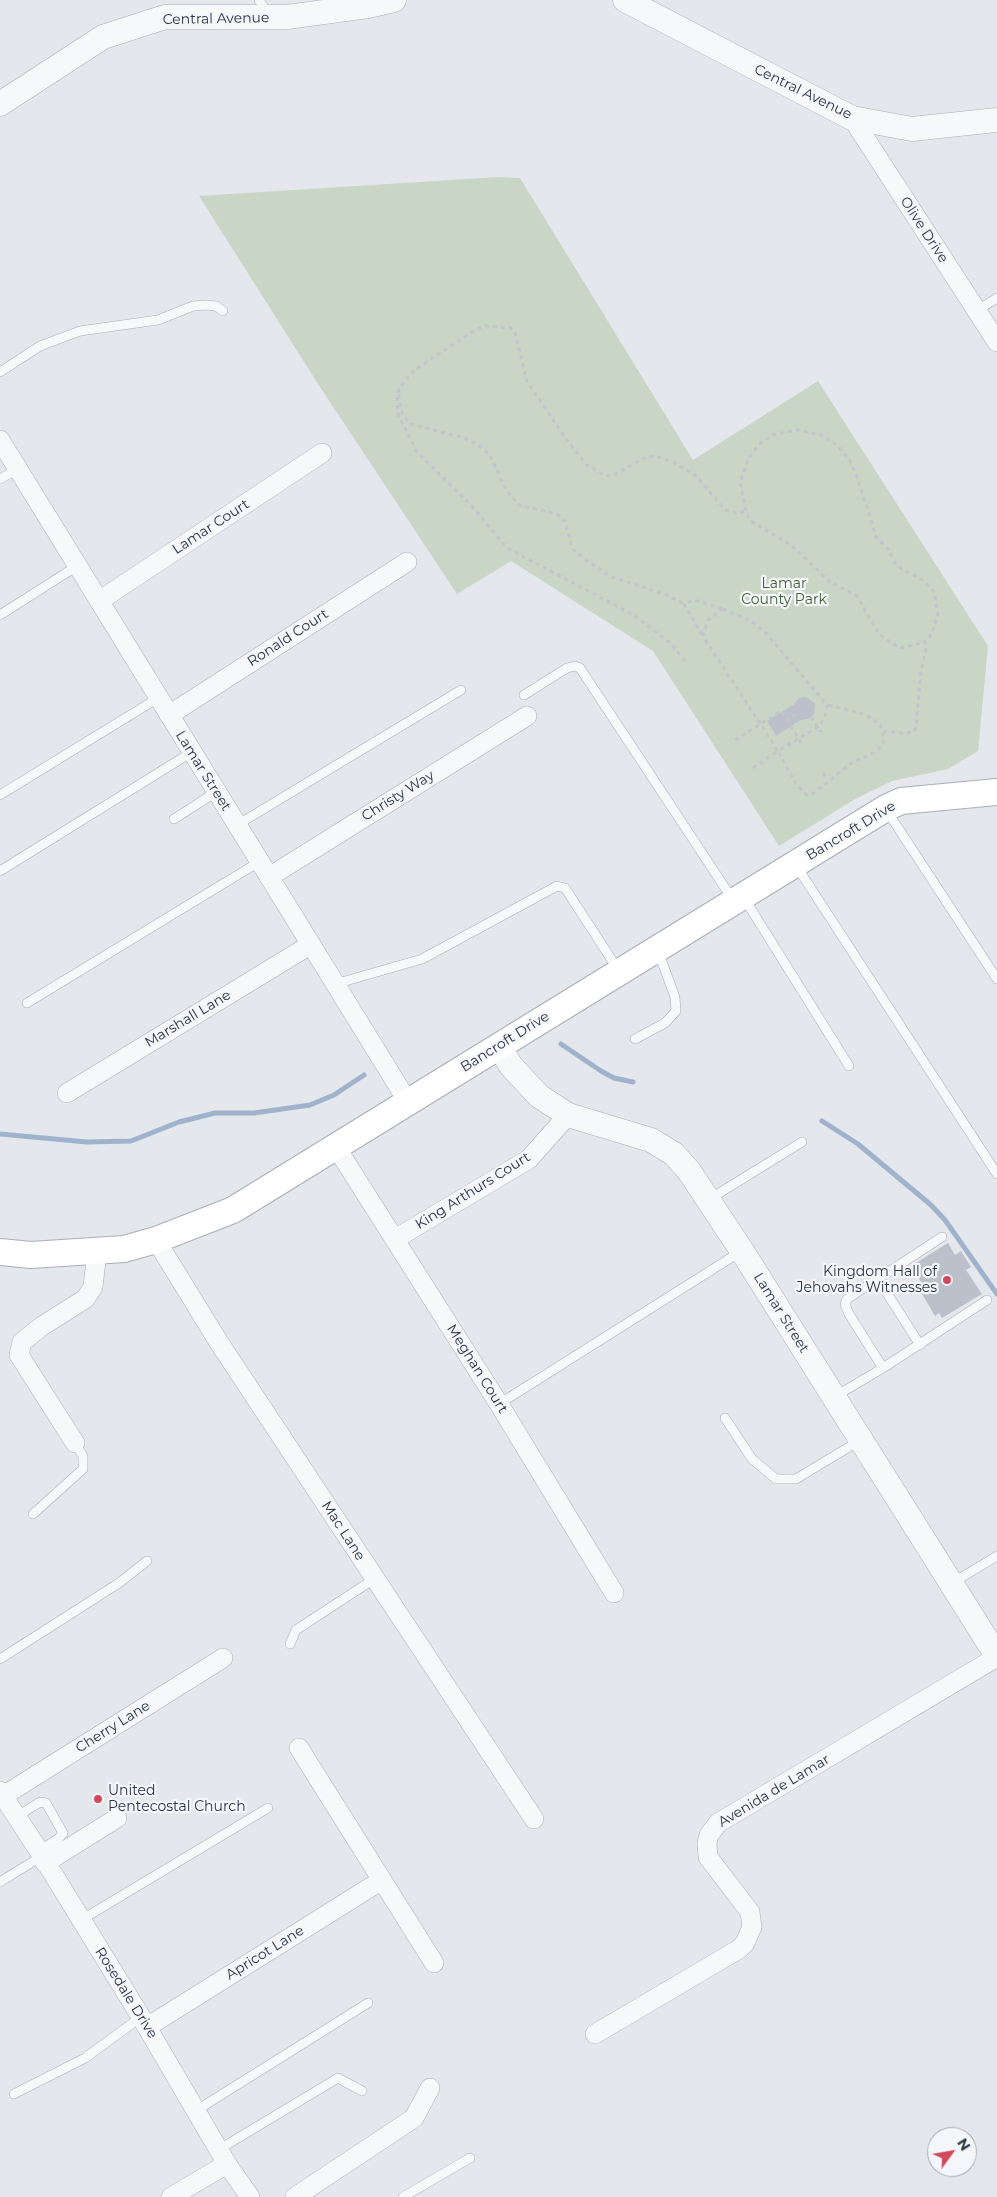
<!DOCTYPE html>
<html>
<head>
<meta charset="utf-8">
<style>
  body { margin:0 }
  #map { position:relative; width:997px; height:2197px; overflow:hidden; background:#e4e7ec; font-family:Montserrat,sans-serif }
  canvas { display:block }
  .north { position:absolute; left:927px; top:2127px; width:50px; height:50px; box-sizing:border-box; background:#f4f6f9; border:1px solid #a4a8b1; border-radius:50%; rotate:58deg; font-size:14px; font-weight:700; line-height:20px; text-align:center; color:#2b3445 }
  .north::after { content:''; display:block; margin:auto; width:18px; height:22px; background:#d1495b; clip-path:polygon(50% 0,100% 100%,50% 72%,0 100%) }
</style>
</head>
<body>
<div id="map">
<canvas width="997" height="2197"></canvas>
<div class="north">N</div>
</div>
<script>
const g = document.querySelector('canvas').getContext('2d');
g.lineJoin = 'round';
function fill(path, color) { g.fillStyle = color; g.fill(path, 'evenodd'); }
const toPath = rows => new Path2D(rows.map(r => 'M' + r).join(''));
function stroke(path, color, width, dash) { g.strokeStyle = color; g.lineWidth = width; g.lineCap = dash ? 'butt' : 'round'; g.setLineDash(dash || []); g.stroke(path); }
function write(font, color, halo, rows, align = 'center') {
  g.font = font + ' Montserrat,sans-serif'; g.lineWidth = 4.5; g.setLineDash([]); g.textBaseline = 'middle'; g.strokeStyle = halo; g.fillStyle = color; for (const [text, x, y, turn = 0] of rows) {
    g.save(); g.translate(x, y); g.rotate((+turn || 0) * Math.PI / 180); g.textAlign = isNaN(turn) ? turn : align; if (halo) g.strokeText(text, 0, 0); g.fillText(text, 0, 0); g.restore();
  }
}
const green = toPath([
  [498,177,520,178,693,460,818,381,988,646,978,751,948,769,892,781,855,799,779,846,653,651,511,561,457,594,320,387,199,196]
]);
const stream = toPath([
  [561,1044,601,1071,614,1078,633,1082],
  [822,1121,858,1144,931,1205,945,1220,997,1294],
  [0,1134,87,1142,131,1141,179,1122,215,1113,254,1113,310,1105,334,1095,364,1075]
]);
const building = toPath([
  [806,697,815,703,814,715,808,719,801,720,776,736,767,721,793,705,799,698],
  [948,1243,955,1255,961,1251,971,1267,966,1270,982,1294,942,1318,939,1313,935,1316,922,1294,927,1291,911,1266]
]);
const path = toPath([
  [399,395,400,406,403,416,411,424,464,438,477,444,490,455,506,490,519,505,557,514,565,521,572,548,584,559,612,577,667,595,684,604],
  [723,609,751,621,765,632,827,705,825,717,819,726,778,751,704,638,703,634,708,620,723,609],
  [702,635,684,604,694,600,723,609],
  [685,661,669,642,632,614,507,548,471,505,417,452,398,414,397,399,399,388,414,370,474,331,485,326,511,328,515,332,527,382,569,443,587,465,604,475,612,476,644,458,656,456,675,463,695,475,725,510,735,513,745,511],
  [811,717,821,732],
  [786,720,795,714],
  [883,731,903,733,914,732,916,727,921,671,926,650,925,642,932,634,938,613,934,592,924,581,897,566,888,549,876,537,858,479,850,461,838,446,822,435,797,430,773,435,761,443,749,457,740,483,747,515,751,521,791,545,830,582,857,596,878,633,887,640,900,648,925,642],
  [735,740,781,711,802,744],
  [753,768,778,751,796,784,807,795,814,793,850,764,877,751,884,742,884,737,880,725,875,721,865,714,827,705],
  [823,773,827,780]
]);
const service = toPath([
  [259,0,268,14],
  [976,311,997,298],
  [0,372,40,346,80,331,158,320,193,306,206,305,216,306,223,311],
  [0,479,18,469],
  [0,615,77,566],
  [524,695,567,668,575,666,580,668,733,900],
  [0,795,158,698],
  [887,811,997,979],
  [174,819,216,792],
  [237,825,461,690],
  [797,867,997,1174],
  [0,871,192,752],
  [744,898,849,1066],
  [335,984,422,959,557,886,565,888,619,971],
  [27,1003,259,862],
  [635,1039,665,1023,676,1011,675,997,658,951],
  [708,1200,802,1142],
  [878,1279,920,1345],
  [883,1368,987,1300],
  [834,1397,883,1368,849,1314,845,1304,847,1299,942,1237],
  [499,1404,740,1252],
  [725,1418,752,1459,776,1479,796,1479,859,1441],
  [33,1514,83,1469,83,1456,75,1443],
  [952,1583,997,1556],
  [290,1644,296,1630,374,1579],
  [0,1659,119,1583,147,1561],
  [16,1817,40,1802,46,1803,63,1833,59,1838,39,1851],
  [0,1882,42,1856],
  [81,1920,268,1808],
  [14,2094,85,2058,141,2017],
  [197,2110,368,2003],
  [218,2150,338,2078,362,2091],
  [403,2197,470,2158]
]);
const minor = toPath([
  [852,118,997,342],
  [0,440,408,1102],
  [99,601,322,453],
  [169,715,407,562],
  [269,877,527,716],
  [67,1093,310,945],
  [336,1147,499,1404,614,1593],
  [395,1239,529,1159,568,1115],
  [156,1240,218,1341,534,1819],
  [75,1443,19,1355,22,1342,42,1326,85,1299,93,1287,97,1252],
  [299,1748,434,1963],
  [0,1791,39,1851,141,2017,227,2164,250,2197],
  [3,1796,223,1658],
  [45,1863,117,1818],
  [147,2027,382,1880],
  [595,2034,739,1949,745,1943,752,1927,750,1912,708,1857,707,1843,709,1835,718,1823,997,1657],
  [171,2197,227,2164],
  [295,2197,414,2118,430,2088]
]);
const tertiary = toPath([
  [625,0,852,118,912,129,997,120],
  [0,104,103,37,165,17,287,17,368,6,394,0],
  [499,1046,511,1066,539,1096,568,1115,651,1140,674,1154,689,1171,742,1251,997,1656]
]);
const secondary = toPath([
  [0,1252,31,1255,124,1249,156,1240,233,1210,886,808,901,801,997,792]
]);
const markers = [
  [947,1280,5,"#d1495b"],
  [98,1799,5,"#d1495b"]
];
const streetNames = [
  ["Central Avenue",216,19,-1],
  ["Central Avenue",803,92,26],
  ["Olive Drive",924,230,57],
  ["Lamar Court",211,527,-33],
  ["Ronald Court",288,638,-33],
  ["Lamar Street",203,771,58],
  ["Christy Way",398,796,-32],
  ["Bancroft Drive",851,831,-31],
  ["Marshall Lane",188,1019,-31],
  ["Bancroft Drive",505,1042,-32],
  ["King Arthurs Court",473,1191,-32],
  ["Lamar Street",781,1313,58],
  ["Meghan Court",477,1369,58],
  ["Mac Lane",343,1531,57],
  ["Cherry Lane",113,1727,-32],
  ["Avenida de Lamar",774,1791,-31],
  ["Apricot Lane",265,1953,-32],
  ["Rosedale Drive",126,1993,58]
];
const parkNames = [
  ["Lamar",784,584],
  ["County Park",784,600]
];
const poiNames = [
  ["Kingdom Hall of",937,1272],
  ["Jehovahs Witnesses",937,1288],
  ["United",108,1791,"left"],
  ["Pentecostal Church",108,1807,"left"]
];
fill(green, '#c9d6c5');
stroke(stream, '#9fb4cc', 5);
fill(building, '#bbc0ca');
stroke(service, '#a9aeb7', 10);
stroke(minor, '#a9aeb7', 20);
stroke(tertiary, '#a9aeb7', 25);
stroke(secondary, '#a9aeb7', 28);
stroke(path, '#c2c5cb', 3, [4, 4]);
stroke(service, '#f7f8fa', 9);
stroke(minor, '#f7f8fa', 19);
stroke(tertiary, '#f7f8fa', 24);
stroke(secondary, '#fff', 26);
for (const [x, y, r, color] of markers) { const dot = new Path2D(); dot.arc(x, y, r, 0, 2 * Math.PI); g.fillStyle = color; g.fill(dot); stroke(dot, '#f4f6f9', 2); }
write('14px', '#2b3445', '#f4f6f9', streetNames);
write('14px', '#3f6138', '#f4f6f9', parkNames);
write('14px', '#2b3445', '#f4f6f9', poiNames, 'right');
</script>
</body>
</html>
